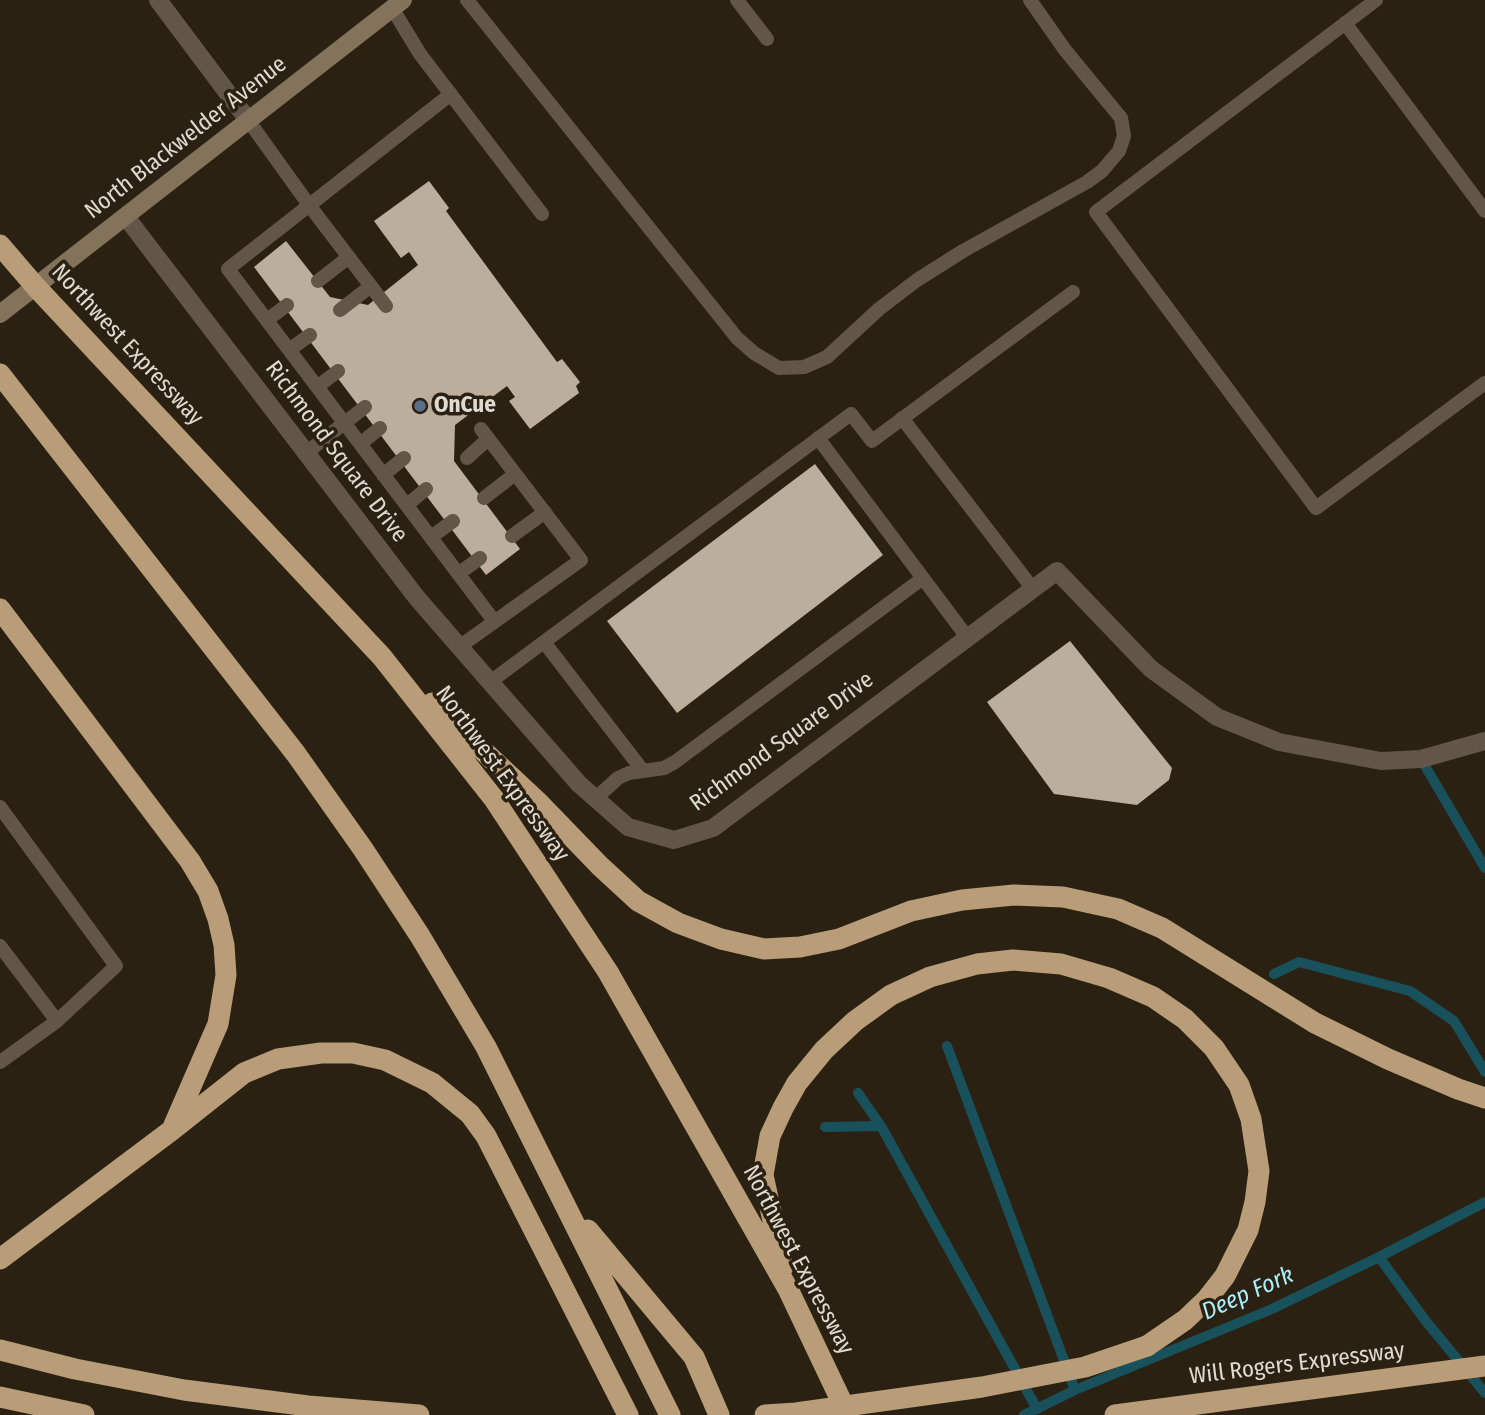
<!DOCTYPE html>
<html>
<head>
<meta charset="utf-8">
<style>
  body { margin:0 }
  canvas { display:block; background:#2a2112 }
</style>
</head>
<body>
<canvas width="1485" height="1415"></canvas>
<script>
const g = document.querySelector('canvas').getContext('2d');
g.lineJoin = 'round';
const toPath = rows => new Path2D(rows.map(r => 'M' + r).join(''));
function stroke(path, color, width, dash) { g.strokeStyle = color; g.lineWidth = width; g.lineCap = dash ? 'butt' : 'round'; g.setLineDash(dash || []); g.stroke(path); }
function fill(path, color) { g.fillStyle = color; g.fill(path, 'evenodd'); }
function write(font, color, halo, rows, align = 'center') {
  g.font = font + ' "Fira Sans Condensed",sans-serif'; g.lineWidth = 7; g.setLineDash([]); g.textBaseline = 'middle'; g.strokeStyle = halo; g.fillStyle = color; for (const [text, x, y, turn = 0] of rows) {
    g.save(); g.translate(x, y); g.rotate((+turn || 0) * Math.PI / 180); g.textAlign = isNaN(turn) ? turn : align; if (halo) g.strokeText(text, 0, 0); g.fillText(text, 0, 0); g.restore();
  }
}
const stream = toPath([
  [1421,759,1485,868],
  [1274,974,1299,962,1410,991,1454,1021,1485,1072],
  [947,1046,1075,1390],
  [858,1093,881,1126,1037,1409],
  [825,1127,881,1126],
  [1379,1257,1425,1320,1485,1393],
  [1024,1415,1075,1390,1272,1309,1379,1257,1485,1202]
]);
const building = toPath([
  [429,181,449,208,446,211,557,362,562,359,580,382,576,386,579,393,530,429,509,401,515,397,507,386,455,425,454,461,520,549,486,575,254,267,286,241,330,297,368,305,418,265,409,252,401,258,374,221],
  [815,464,883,555,677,713,607,621],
  [1070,641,1172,768,1169,780,1137,805,1054,794,987,702]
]);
const lane = toPath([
  [467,0,737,338,754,353,779,368,804,367,827,357,879,309,917,280,963,251,1087,182,1102,171,1119,151,1124,136,1121,118,1065,50,1030,0],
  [737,0,767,39],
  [1376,0,1096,212,1316,508,1485,383],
  [392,8,420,54,542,214],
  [1345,23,1485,211],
  [451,94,228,269,494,621],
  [248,120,309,205,386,306],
  [318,281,349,257],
  [340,310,371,286],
  [267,320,287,305],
  [289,350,310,335],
  [317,387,338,371],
  [902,418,1033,589],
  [818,438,967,637],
  [360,444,380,428],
  [306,453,365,407],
  [467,458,488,439],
  [383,475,404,458],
  [484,498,515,474],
  [407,505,426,489],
  [512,536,545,512],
  [431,537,453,521],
  [458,574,480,558],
  [544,642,643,771],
  [459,647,581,560,481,429],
  [490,682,851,414,872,441,1073,292],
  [595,799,618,778,629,773,664,768,675,762,923,578],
  [0,807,116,966,57,1021,0,1062],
  [0,946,57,1021]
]);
const street = toPath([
  [158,0,248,120],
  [126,217,417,598,579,784,628,827,674,840,713,828,1057,571,1151,669,1217,717,1279,742,1381,761,1421,759,1485,741]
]);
const secondary = toPath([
  [0,314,403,0]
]);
const highway = toPath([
  [0,245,36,287,382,657,494,799,608,972,788,1289,848,1415],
  [0,374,296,754,363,849,420,936,486,1047,670,1415],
  [0,609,190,861,208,891,218,919,224,945,226,975,218,1024,174,1125],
  [432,703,540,804,600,866,638,901,678,923,721,939,764,949,800,947,839,939,911,911,962,900,1014,895,1063,897,1118,909,1162,928,1315,1023,1388,1059,1458,1089,1485,1098],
  [588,1230,694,1357,719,1415],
  [0,1259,172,1130,244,1073,278,1059,321,1053,353,1053,385,1060,432,1083,470,1114,486,1136,628,1415],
  [783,1267,763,1175,770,1136,783,1108,797,1083,824,1050,855,1021,891,995,930,977,977,964,1013,960,1061,964,1109,978,1153,997,1185,1019,1214,1048,1239,1085,1251,1119,1259,1171,1255,1202,1248,1230,1225,1276,1207,1299,1185,1320,1147,1346],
  [0,1350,75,1369,184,1390,308,1406,419,1415],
  [0,1397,84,1415],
  [1115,1415,1485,1366]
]);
const highwayBridge = toPath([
  [765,1415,796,1413,982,1387,1085,1367,1147,1346]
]);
const markers = [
  [420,406,7,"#5c6f8a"]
];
const streetNames = [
  ["North Blackwelder Avenue",186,138,-38],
  ["Northwest Expressway",127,345,47],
  ["Richmond Square Drive",336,452,53],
  ["Richmond Square Drive",782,742,-36],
  ["Northwest Expressway",502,774,54],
  ["Northwest Expressway",798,1260,62],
  ["Will Rogers Expressway",1297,1364,-7]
];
const poiNames = [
  ["OnCue",434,406]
];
const waterNames = [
  ["Deep Fork",1248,1294,-24]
];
stroke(stream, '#18515b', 10);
fill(building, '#bbae9c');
stroke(lane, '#615648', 14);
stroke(street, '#615648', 18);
stroke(secondary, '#84735b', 18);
stroke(highway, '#b89d78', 21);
stroke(highwayBridge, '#b89d78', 21);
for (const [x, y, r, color] of markers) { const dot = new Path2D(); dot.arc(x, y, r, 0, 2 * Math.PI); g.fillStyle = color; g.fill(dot); stroke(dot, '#2a2112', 2.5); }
write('23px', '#e0dbd1', '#2a2112', streetNames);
write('bold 23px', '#e0dbd1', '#2a2112', poiNames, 'left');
write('italic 24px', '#a9effc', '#2a2112', waterNames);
</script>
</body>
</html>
